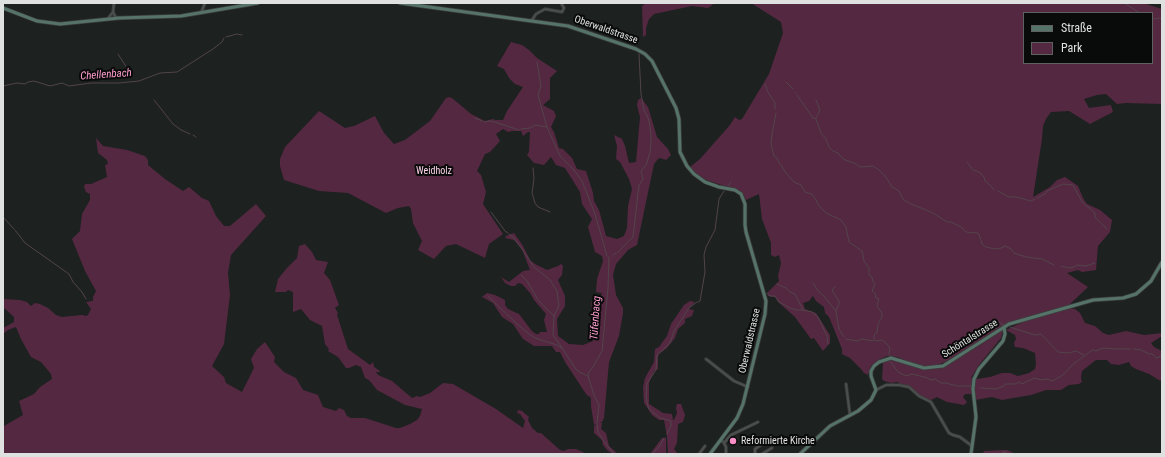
<!DOCTYPE html>
<html>
<head>
<meta charset="utf-8">
<style>
  body { margin:0 }
  #map { position:relative; width:1165px; height:457px; overflow:hidden; background:#1d2120; font-family:"Roboto Condensed",sans-serif }
  canvas { display:block }
  .frame { position:absolute; inset:0; border:4px solid #dfe1e0; pointer-events:none }
  .legend { position:absolute; left:1023px; top:12px; width:130px; height:52px; box-sizing:border-box; background:#090a0a; border:1px solid #5f6060; margin:0; padding:5px 7px; list-style:none; font-size:12px; color:#dfe1e0 }
  .legend li { display:flex; align-items:center; gap:8px; height:20px }
  .legend b { width:20px; border:1px solid #5f6060 }
</style>
</head>
<body>
<div id="map">
<canvas width="1165" height="457"></canvas>
<div class="frame"></div>
<ul class="legend">
<li><b style="height:5px;background:#557369"></b>Straße</li>
<li><b style="height:11px;background:#552841"></b>Park</li>
</ul>
</div>
<script>
const g = document.querySelector('canvas').getContext('2d');
g.lineJoin = 'round';
function fill(path, color) { g.fillStyle = color; g.fill(path, 'evenodd'); }
const toPath = rows => new Path2D(rows.map(r => 'M' + r).join(''));
function stroke(path, color, width, dash) { g.strokeStyle = color; g.lineWidth = width; g.lineCap = dash ? 'butt' : 'round'; g.setLineDash(dash || []); g.stroke(path); }
function write(font, color, halo, rows, align = 'center') {
  g.font = font + ' "Roboto Condensed",sans-serif'; g.lineWidth = 4; g.setLineDash([]); g.textBaseline = 'middle'; g.strokeStyle = halo; g.fillStyle = color; for (const [text, x, y, turn = 0] of rows) {
    g.save(); g.translate(x, y); g.rotate((+turn || 0) * Math.PI / 180); g.textAlign = isNaN(turn) ? turn : align; if (halo) g.strokeText(text, 0, 0); g.fillText(text, 0, 0); g.restore();
  }
}
const green = toPath([
  [646,3,715,3,708,8,692,6,654,14,649,19,646,28,646,35,643,37,642,6],
  [751,3,1143,3,1162,9,1162,104,1126,103,1117,104,1106,94,1097,95,1084,99,1089,108,1111,105,1113,112,1090,124,1069,111,1051,112,1046,119,1043,126,1042,139,1033,197,1050,187,1057,180,1065,177,1078,186,1083,198,1087,204,1100,210,1112,220,1110,232,1098,246,1096,270,1082,272,1078,270,1067,273,1088,287,1069,305,1017,320,995,331,949,360,938,365,932,366,920,366,897,357,887,356,878,360,871,366,868,375,864,373,861,369,850,358,842,354,842,349,829,317,825,313,824,307,816,301,813,296,809,301,803,303,805,309,816,313,830,335,830,343,823,351,814,338,811,339,795,317,778,302,775,297,768,296,767,293,779,281,778,276,781,263,779,255,775,257,771,255,771,243,762,219,759,194,746,200,740,191,706,180,698,175,690,167,700,159,730,125,735,117,739,120,742,119,769,74,783,33,781,22],
  [1024,13,1152,13,1152,63,1024,63],
  [511,42,522,45,529,50,537,58,557,71,550,78,550,99,543,105,554,111,556,116,551,127,554,132,559,148,563,149,572,158,577,169,586,171,593,193,594,201,599,210,606,236,617,239,624,236,627,228,628,206,632,189,629,179,620,162,616,159,617,146,614,135,622,139,625,146,629,163,636,162,640,117,637,105,638,100,641,98,648,107,657,137,668,149,671,155,666,160,660,158,658,159,654,164,638,240,637,245,628,250,616,264,613,275,616,295,623,308,623,313,619,336,609,362,604,418,602,422,594,425,591,406,591,398,586,394,565,362,560,352,556,352,552,346,534,346,523,339,513,324,502,317,493,303,482,297,487,293,495,295,505,300,505,305,508,309,519,314,532,331,536,334,539,334,540,332,547,332,544,320,546,314,534,300,530,293,522,284,518,283,515,286,511,286,505,283,501,277,509,282,523,271,530,270,522,249,514,240,505,238,506,236,514,233,523,246,530,260,535,264,547,270,558,266,561,264,563,266,562,275,558,280,565,296,565,306,557,319,558,336,569,344,583,345,593,341,594,330,591,302,594,301,596,303,599,301,602,293,596,292,597,279,603,261,602,256,595,252,588,227,592,219,582,204,580,192,565,168,556,165,551,157,544,165,534,163,527,155,529,152,530,132,528,132,523,136,521,131,512,131,508,132,503,129,496,134,500,141,490,152,485,154,477,171,481,175,486,192,483,204,503,234,489,244,485,258,456,244,446,246,434,259,418,250,422,241,413,223,411,209,409,206,398,208,386,213,348,193,319,191,284,180,280,166,280,159,285,147,319,111,345,128,354,126,375,116,384,133,394,144,405,140,430,121,446,98,449,97,452,98,471,114,485,121,493,119,495,120,503,120,507,111,523,87,515,84,509,78,504,69,497,66],
  [96,138,103,146,127,150,145,156,148,160,148,165,165,179,183,191,189,187,202,198,209,201,216,216,224,226,230,226,256,204,266,216,231,255,228,273,230,295,224,344,212,366,224,377,226,383,242,392,254,368,251,359,257,349,265,342,275,357,274,362,284,372,296,378,303,390,318,395,323,407,336,411,339,408,344,410,347,416,351,418,365,418,396,428,400,428,410,424,417,420,420,416,422,409,405,405,377,390,369,380,365,378,361,367,356,365,349,368,346,368,338,357,328,351,329,349,325,344,322,326,310,320,301,309,293,312,293,292,288,290,286,292,275,292,278,279,287,268,297,258,299,246,305,244,312,252,316,260,328,262,324,273,330,280,339,305,335,308,338,313,337,315,348,349,370,365,373,362,374,367,380,371,380,372,376,372,378,375,392,381,412,398,417,396,420,397,430,393,443,383,453,384,496,409,523,428,525,421,520,414,517,413,518,410,522,411,529,417,528,420,532,428,538,433,541,433,560,450,564,451,568,449,576,449,587,454,3,454,4,426,23,415,19,401,34,394,40,387,52,379,51,374,41,362,31,357,21,339,16,327,8,330,3,334,3,328,14,322,14,317,3,307,3,299,20,300,27,302,31,306,35,303,40,304,48,308,56,315,62,317,82,315,86,316,88,315,91,309,86,302,93,301,93,297,96,291,85,271,72,239,80,231,82,214,90,200,90,194,86,192,84,187,85,184,91,184,107,177,105,165,108,164,107,160,98,153],
  [690,301,695,302,688,309,694,310,692,316,685,319,685,323,678,329,675,338,667,348,659,354,658,357,658,369,654,371,649,383,649,404,663,413,672,414,673,420,674,420,677,413,676,408,677,404,681,404,685,415,683,422,678,424,677,443,674,449,678,454,668,454,667,437,664,420,659,420,652,415,644,403,643,387,645,378,654,362,655,349,659,347,667,336,671,324,684,305],
  [1068,308,1075,309,1080,313,1085,323,1095,326,1103,333,1109,335,1126,331,1144,335,1162,333,1162,336,1151,343,1154,347,1162,351,1162,381,1159,380,1149,374,1136,369,1131,366,1129,362,1119,365,1111,364,1107,360,1096,360,1082,371,1081,378,1082,382,1079,384,1069,385,1061,390,1046,390,1031,395,1002,400,992,397,975,400,972,394,965,394,963,397,967,402,964,405,947,402,937,397,931,400,925,398,897,382,891,383,884,381,882,379,883,363,888,360,897,360,915,367,925,369,943,367,967,353,1003,330,1001,338,979,365,971,378,977,379,990,377,1002,373,1010,373,1018,376,1029,373,1035,369,1036,364,1035,353,1023,348,1015,347,1014,343,1016,339,1015,335,1006,330,1027,320],
  [599,423,602,423,601,429,606,433,609,446,618,454,613,454,608,451,603,445,602,440,594,433,594,426],
  [662,438,666,438,666,454,650,454],
  [1007,450,1016,454,980,454,984,452,984,451]
]);
const stream = toPath([
  [1124,3,1140,13],
  [1152,17,1154,19,1160,18,1162,20],
  [226,37,237,34,242,35],
  [118,54,132,76],
  [537,62,541,86,538,95,547,127],
  [786,82,793,89],
  [765,84,768,92,775,103,775,109],
  [3,86,17,83,25,84,28,82,34,81,50,86,62,83,69,86,91,83,119,83,139,81,160,73,177,72,213,49,222,42,224,38],
  [795,92,796,93],
  [797,95,813,118,816,119,821,133,826,139,829,147,833,151,838,153,843,159,856,164,860,167,873,166,879,170,885,176,892,187,899,191,903,199,909,203,933,213,947,222,951,222,961,227,966,232,977,233,979,234,982,244,986,247,995,249,996,248,999,249,1005,246,1011,249,1014,253,1026,257,1042,259,1054,265],
  [154,100,173,124,181,130,190,134],
  [816,100,820,110,816,118],
  [776,113,772,134,771,144,774,156,777,158,780,164],
  [475,118,482,121],
  [484,122,490,121,498,123,519,130],
  [521,129,530,128,535,125,547,127,560,156,574,170,582,181,595,214,607,256],
  [193,135,196,137],
  [967,162,973,170,979,172,984,177,985,181,991,186,994,190],
  [781,165,786,173,794,182,801,185,805,192,812,194,816,200,819,206,826,213,841,220,846,227,849,242,862,251,864,261,869,268,869,275,872,277,873,282,875,284,872,291,875,293,876,298,879,299,877,306,882,313,882,317,878,324,877,333,874,335,874,339,876,341,882,340,887,344,890,348,889,354],
  [533,168,534,179,532,193,535,203,538,207,550,212],
  [728,186,731,182],
  [998,191,1009,197,1016,197,1031,201,1035,199],
  [1037,198,1045,194,1047,191,1063,184,1073,185,1082,202,1095,213,1095,217,1107,229],
  [491,212,505,231,508,233],
  [3,217,14,229],
  [15,230,25,243,69,274,73,282,82,292,86,299],
  [509,234,513,237,524,252,534,267,550,280,557,291,559,306,554,316,553,335,563,349],
  [617,253,633,237,639,185,643,179,641,171,646,165,650,153,651,141,651,135,649,120,644,110,641,94,639,54],
  [613,255,616,253],
  [1061,266,1069,268,1074,267,1077,265,1086,266,1095,263],
  [521,275,527,281,538,300,554,316],
  [813,283,819,292,823,295,836,311,839,329,844,337],
  [777,284,786,288,790,292,795,294,803,310,812,312,818,317,827,336,828,344],
  [835,287,832,290,833,292,839,301,839,304,836,311],
  [767,293,770,296,775,296,779,302,790,308,796,310,803,310],
  [488,296,517,324,529,334,535,338,557,345,563,349,575,368,579,372,588,376],
  [698,302,700,301,705,272,704,255,706,247,715,230,719,199,724,191],
  [992,322,995,322],
  [998,322,1004,325],
  [1010,327,1035,335,1041,334,1058,352,1068,353,1076,351,1084,355],
  [846,339,857,341,862,339,873,341,874,340],
  [1134,349,1141,350,1149,354,1152,354,1156,358,1162,356],
  [890,361,898,372,906,376,912,374,928,378,930,380,935,379,941,383,946,383,957,386,972,386],
  [980,388,996,389,1004,386,1005,384,1015,384,1019,382,1022,384,1034,378,1042,380,1047,379,1053,381,1064,374,1071,366,1092,350,1096,351,1103,348,1116,349,1131,349],
  [597,423,599,405,594,395,588,376,589,372,593,367,602,351,608,288,609,257],
  [597,424,598,432,603,440,614,454],
  [667,434,671,426,671,421,660,418,649,409,648,406,646,397,647,383,656,370,657,355,670,343,674,331,689,308,697,302],
  [652,454,659,447,664,438],
  [1001,454,1003,452,1007,453,1008,454]
]);
const street = toPath([
  [114,3,113,12,116,18],
  [201,13,205,3],
  [109,19,109,17,113,12],
  [532,20,536,14,545,9,562,12,564,8,561,3],
  [706,359,734,381,748,387],
  [846,384,850,415],
  [876,390,886,385,899,385,909,387,919,396,931,402,949,433,953,435,960,437,972,446],
  [721,440,724,443,731,435,758,422],
  [724,443,726,447,726,454],
  [699,454,705,446],
  [755,454,755,449,764,443],
  [762,454,772,448]
]);
const secondary = toPath([
  [400,3,568,26,636,49,645,54,652,61,676,108,679,119,680,152,687,166,694,174,705,182,719,187,735,190,741,194,745,204,745,225,746,232,766,301,765,314,743,404,737,418,710,454],
  [3,8,37,21,60,24,119,18,181,16,258,3],
  [800,454,830,426,858,411,871,400,876,390,871,376,871,371,874,366,879,362,891,358,924,368,943,366,1009,324,1093,300,1123,298,1136,294,1151,281,1162,262],
  [971,454,976,417,973,389,974,379,979,369,1003,341,1005,334,1004,327]
]);
const markers = [
  [733,441,4,"#fa8fc8"]
];
const streetNames = [
  ["Oberwaldstrasse",606,30,19],
  ["Schöntalstrasse",970,339,-32],
  ["Oberwaldstrasse",750,341,-77]
];
const parkNames = [
  ["Weidholz",434,171]
];
const poiNames = [
  ["Reformierte Kirche",741,441]
];
const waterNames = [
  ["Chellenbach",106,75,-4],
  ["Tüfenbacg",596,318,-86]
];
fill(green, '#552841');
stroke(stream, '#52444b', 1);
stroke(street, '#3c3e3d', 3.5);
stroke(secondary, '#3c3e3d', 4.5);
stroke(street, '#4a4e4c', 2);
stroke(secondary, '#557369', 3);
for (const [x, y, r, color] of markers) { const dot = new Path2D(); dot.arc(x, y, r, 0, 2 * Math.PI); g.fillStyle = color; g.fill(dot); stroke(dot, '#090a0a', 1.5); }
write('10px', '#dfe1e0', '#090a0a', streetNames);
write('10px', '#fcd3e7', '#090a0a', parkNames);
write('10px', '#dfe1e0', '#090a0a', poiNames, 'left');
write('italic 11px', '#fd9cce', '#090a0a', waterNames);
</script>
</body>
</html>
